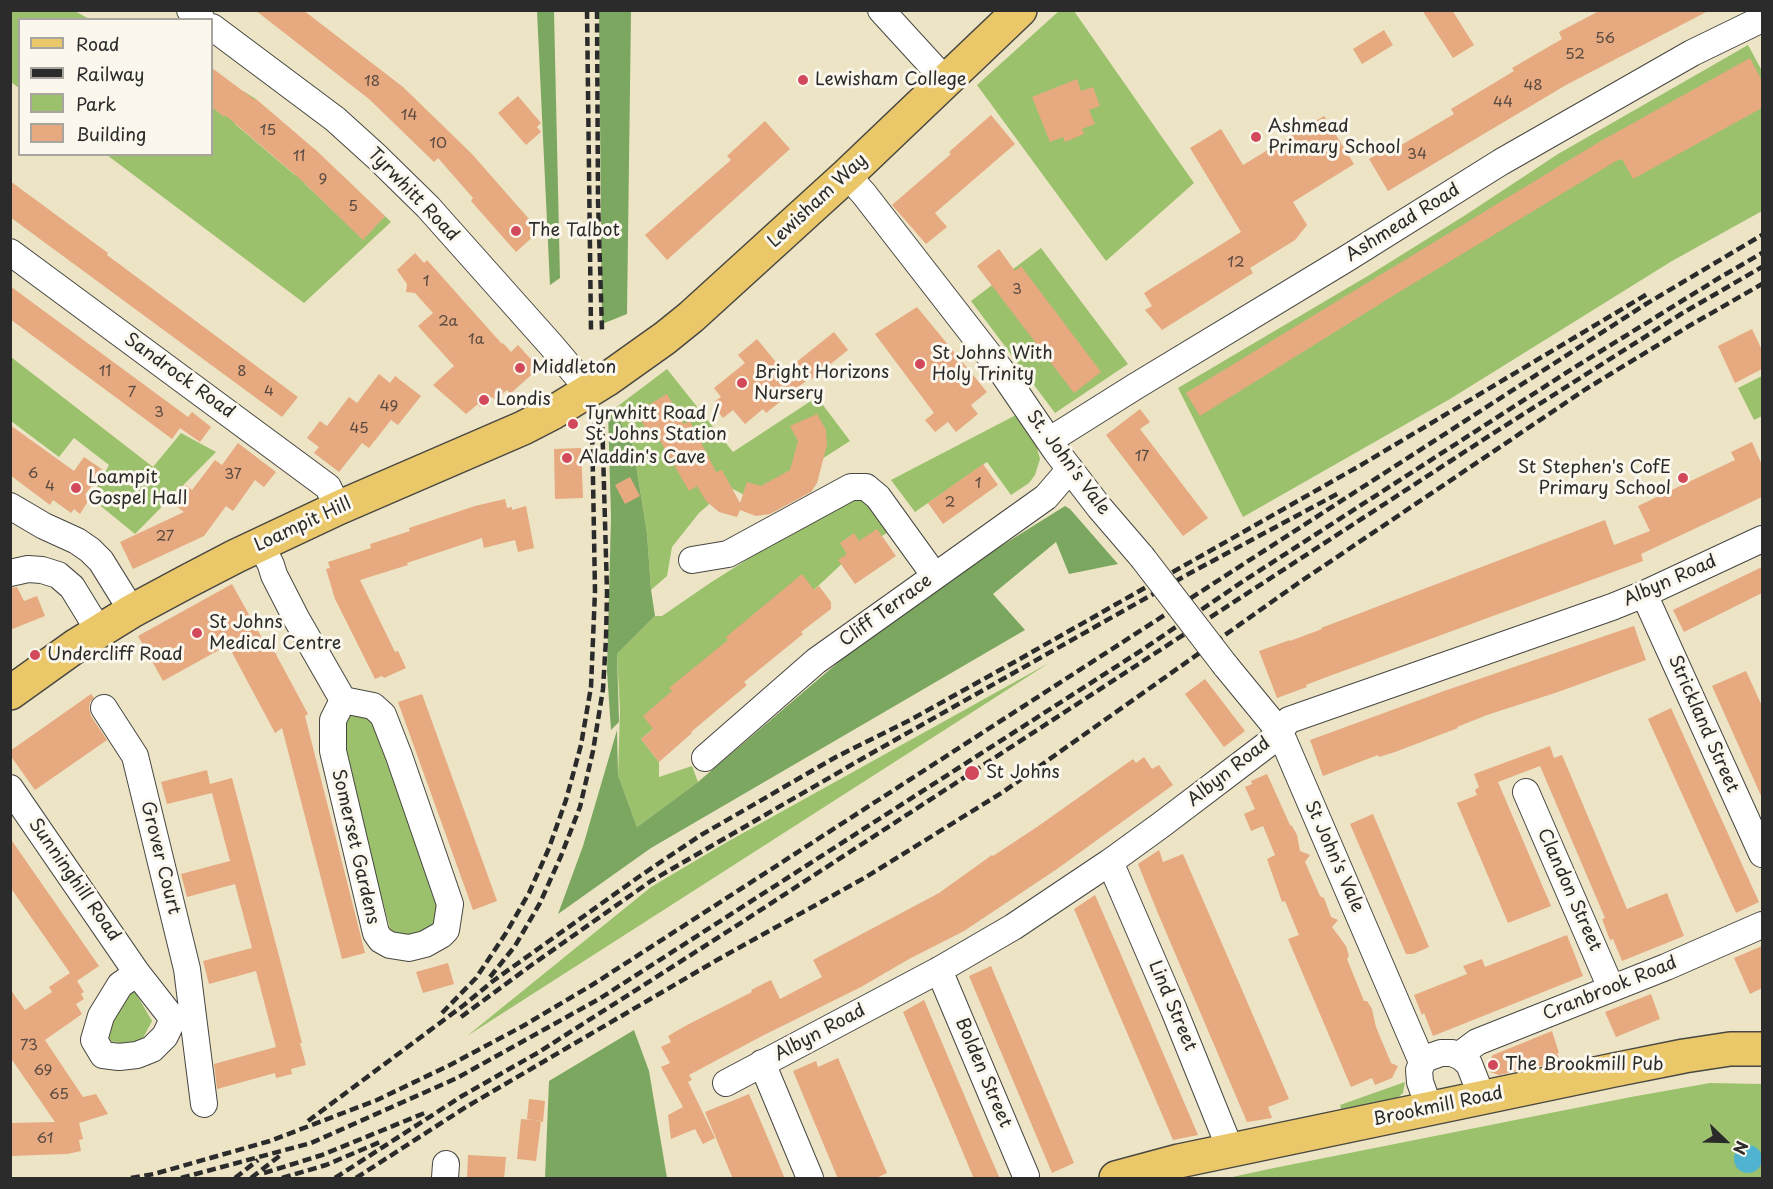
<!DOCTYPE html>
<html>
<head>
<meta charset="utf-8">
<style>
  body { margin:0 }
  #map { position:relative; width:1773px; height:1189px; overflow:hidden; background:#ece4c5; font-family:"Playpen Sans",sans-serif }
  canvas { display:block }
  .frame { position:absolute; inset:0; border:12px solid #2b2b2b; pointer-events:none }
  .legend { position:absolute; left:18px; top:18px; width:195px; height:138px; box-sizing:border-box; background:#fbf7ec; border:2px solid #a8a59f; margin:0; padding:8px 10px; list-style:none; font-size:18px; color:#2b2b2b }
  .legend li { display:flex; align-items:center; gap:12px; height:30px }
  .legend b { width:30px; border:2px solid #a8a59f }
  .north { position:absolute; left:1695px; top:1111px; width:60px; height:60px; -webkit-text-stroke:4px #fbf7ec; paint-order:stroke; rotate:113deg; font-size:16px; font-weight:700; line-height:24px; text-align:center; color:#2b2b2b }
  .north::after { content:''; display:block; margin:auto; width:21px; height:27px; background:#2b2b2b; clip-path:polygon(50% 0,100% 100%,50% 72%,0 100%) }
</style>
</head>
<body>
<div id="map">
<canvas width="1773" height="1189"></canvas>
<div class="frame"></div>
<ul class="legend">
<li><b style="height:8px;background:#eac769"></b>Road</li>
<li><b style="height:8px;background:#2b2b2b"></b>Railway</li>
<li><b style="height:16px;background:#9bc16c"></b>Park</li>
<li><b style="height:16px;background:#e6a980"></b>Building</li>
</ul>
<div class="north">N</div>
</div>
<script>
const g = document.querySelector('canvas').getContext('2d');
g.lineJoin = 'round';
function fill(path, color) { g.fillStyle = color; g.fill(path, 'evenodd'); }
const toPath = rows => new Path2D(rows.map(r => 'M' + r).join(''));
function stroke(path, color, width, dash) { g.strokeStyle = color; g.lineWidth = width; g.lineCap = dash ? 'butt' : 'round'; g.setLineDash(dash || []); g.stroke(path); }
function write(font, color, halo, rows, align = 'center') {
  g.font = font + ' "Playpen Sans",sans-serif'; g.lineWidth = 6; g.setLineDash([]); g.textBaseline = 'middle'; g.strokeStyle = halo; g.fillStyle = color; for (const [text, x, y, turn = 0] of rows) {
    g.save(); g.translate(x, y); g.rotate((+turn || 0) * Math.PI / 180); g.textAlign = isNaN(turn) ? turn : align; if (halo) g.strokeText(text, 0, 0); g.fillText(text, 0, 0); g.restore();
  }
}
const green = toPath([
  [10,11,75,11,89,19,20,20,19,88,11,82],
  [1059,11,1074,11,1194,183,1106,261,977,85],
  [1748,45,1762,71,1762,211,1672,261,1450,399,1243,517,1178,388,1371,274,1464,216,1558,154],
  [243,91,256,99,235,124,295,175,317,151,305,184,363,239,385,216,391,222,304,303,107,155,212,154,212,107,224,116],
  [1041,248,1128,364,1055,413,971,301],
  [11,357,153,467,181,433,216,452,135,534,91,498,109,465,74,438,59,457,11,421],
  [667,369,733,452,817,397,850,441,756,501,729,487,699,513,672,547,667,576,651,590,647,533,633,446,614,409],
  [1762,376,1762,416,1754,420,1738,388],
  [1016,415,1035,441,1040,459,1035,475,1029,483,1011,495,987,462,915,512,891,480],
  [866,494,896,527,848,558,816,588,641,739,659,762,659,777,692,766,698,782,637,827,618,775,620,710,617,654,655,616,662,616,710,583,794,530],
  [1049,663,467,1036,651,887,727,842],
  [354,710,375,716,440,914,438,926,411,941,391,932,338,738,339,726],
  [131,985,152,1021,143,1038,128,1045,110,1041,105,1027],
  [1405,1082,1403,1093,1397,1098,1341,1109,1340,1105],
  [1710,1083,1762,1084,1762,1178,1228,1178,1269,1169,1631,1097]
]);
const forest = toPath([
  [537,11,554,11,560,278,550,285],
  [599,11,631,11,627,314,602,324],
  [614,409,633,446,647,533,651,590,655,616,617,654,619,722,611,730,607,671,611,517,608,412],
  [1065,506,1070,509,1118,564,1069,574,1056,542,993,594,1025,630,651,848,558,914,583,846,617,730,618,775,637,827,698,782,869,636,974,563],
  [634,1030,649,1071,667,1178,545,1178,549,1081]
]);
const water = toPath([
  '1734 1159a14 14 0 1 1 28 0a14 14 0 1 1-28 0Z'
]);
const building = toPath([
  [255,10,303,10,403,87,472,154,536,227,536,234,516,252,471,201,473,198,438,158,434,162,369,99],
  [1422,10,1452,10,1474,45,1453,58],
  [1601,10,1710,10,1566,85,1388,191,1369,159,1384,150,1386,154,1454,114,1451,109,1514,71,1512,68,1562,39,1559,32],
  [1384,30,1393,45,1362,64,1353,49],
  [1750,58,1762,81,1762,108,1633,179,1622,159,1616,161,1391,297,1200,416,1186,393,1599,142],
  [212,68,255,100,256,99,318,152,385,216,363,240,299,178,225,115,224,117,212,107],
  [1077,79,1081,91,1093,87,1100,106,1089,110,1095,124,1082,129,1084,134,1065,142,1063,137,1050,142,1032,97],
  [518,96,541,123,537,127,541,132,526,145,498,113],
  [991,115,1015,144,935,213,947,227,926,244,892,205,951,154,949,152],
  [1324,116,1354,164,1293,202,1307,225,1295,240,1250,268,1253,273,1162,330,1145,310,1152,306,1144,293,1241,232,1190,148,1221,129,1243,165],
  [765,121,790,149,667,260,645,235,731,160,727,156],
  [10,181,108,253,107,255,298,397,282,417,10,217],
  [999,249,1015,271,1021,266,1101,372,1074,393,977,266],
  [415,253,424,263,427,260,502,344,503,343,511,352,518,345,539,368,510,394,507,390,495,400,492,397,480,407,478,404,466,414,433,385,454,366,418,326,433,313,415,293,406,292,407,284,397,270],
  [10,286,188,417,192,412,211,427,200,442,180,428,172,439,10,319],
  [917,307,987,392,971,405,978,414,956,432,948,422,935,432,925,420,934,413,875,334],
  [1752,329,1762,350,1762,369,1735,383,1718,346],
  [834,332,848,350,812,379,811,377,766,413,763,409,745,424,733,410,723,418,715,408,715,401,721,397,714,388,745,363,738,355,757,339,784,372],
  [379,374,390,383,395,376,421,396,398,425,391,420,369,448,362,443,339,472,314,453,319,447,307,438,320,421,327,426,349,397,357,403],
  [667,394,684,424,690,421,716,472,722,470,740,503,747,482,761,486,790,470,798,441,790,426,817,414,826,430,827,445,817,483,811,492,770,514,756,516,740,510,737,517,719,512,706,501,697,486,689,491,659,439,653,443,637,412],
  [1140,409,1150,422,1140,429,1208,518,1183,536,1106,435],
  [10,425,74,471,84,457,103,470,85,495,90,498,80,514,74,509,71,513,53,500,50,505,10,475],
  [1752,442,1762,465,1762,497,1641,554,1643,561,1324,678,1306,685,1307,687,1277,698,1259,651,1290,640,1290,641,1322,629,1321,628,1605,520,1614,545,1650,531,1638,506,1735,460,1731,452],
  [238,443,276,472,264,487,255,480,233,511,226,506,204,536,133,569,120,542,184,512,172,503,186,485,192,490,215,460,222,465],
  [581,448,583,498,555,499,554,449],
  [983,464,998,485,943,524,928,503],
  [630,477,640,496,625,504,615,485],
  [505,499,507,508,512,507,512,510,526,506,534,548,518,552,515,540,484,548,482,538,407,563,408,565,360,580,395,652,398,651,406,668,384,678,382,676,375,679,335,599,326,569,330,568,328,562,371,548,370,544,410,531,409,528,475,506],
  [877,529,896,556,855,584,838,560,847,554,840,543,854,533,859,541],
  [1762,567,1762,593,1684,632,1673,610],
  [802,574,814,590,819,586,831,602,831,609,801,632,803,634,744,682,747,685,691,732,692,733,659,762,641,739,653,729,643,716,672,691,669,688,728,640,726,637],
  [232,584,268,649,272,647,308,714,305,716,365,953,342,959,282,728,275,733,228,645,163,681,138,636],
  [17,587,24,601,37,596,45,616,10,630,10,588],
  [1634,626,1646,660,1558,692,1487,715,1457,727,1458,728,1395,752,1379,757,1378,755,1323,776,1310,740,1444,691],
  [1746,671,1762,706,1762,798,1712,686],
  [1205,679,1245,731,1224,747,1185,694],
  [91,694,94,698,90,702,89,708,91,716,107,740,35,790,10,755,10,751],
  [422,694,497,901,473,910,398,702],
  [1671,708,1759,902,1736,913,1648,719],
  [1550,746,1554,758,1562,755,1627,909,1667,893,1684,936,1622,961,1613,939,1610,940,1602,919,1605,918,1540,766,1498,782,1551,906,1508,923,1457,803,1477,795,1475,790,1479,787,1474,774],
  [1144,757,1152,769,1159,765,1173,785,1057,869,964,931,909,959,861,987,764,1035,689,1075,692,1080,688,1082,715,1138,703,1144,695,1129,671,1139,668,1115,683,1107,661,1067,670,1063,661,1047,671,1042,668,1036,687,1025,752,992,751,990,771,980,780,999,822,977,813,960,939,893,992,855,993,856,1037,827,1133,759,1136,763],
  [207,770,210,784,232,778,302,1043,300,1043,306,1065,291,1069,292,1074,276,1078,275,1073,217,1089,214,1064,276,1047,256,971,209,984,203,961,252,948,235,884,187,897,181,874,230,861,212,793,167,804,161,782],
  [1267,774,1290,825,1292,826,1297,835,1300,851,1310,855,1305,862,1320,896,1324,898,1331,917,1338,920,1332,927,1346,946,1349,956,1347,959,1364,1001,1367,1001,1372,1009,1376,1027,1391,1063,1398,1066,1392,1078,1375,1085,1372,1078,1351,1087,1288,939,1299,935,1285,901,1282,902,1267,859,1275,855,1263,826,1251,831,1244,814,1255,809,1245,787,1252,784,1251,781],
  [1373,814,1429,947,1413,954,1406,954,1350,824],
  [10,838,99,966,77,981,84,992,81,994,84,999,76,1004,82,1014,45,1040,83,1097,96,1094,108,1114,79,1123,83,1139,79,1140,81,1151,67,1154,10,1156,10,1123,55,1122,10,1057,10,989,25,1010,52,992,49,987,70,973,10,887],
  [1159,850,1163,862,1183,854,1233,969,1289,1099,1268,1107,1272,1118,1247,1122,1157,911,1138,864],
  [1095,895,1119,950,1198,1135,1173,1140,1074,909],
  [1567,935,1583,976,1433,1036,1424,1013,1422,1015,1414,995,1467,974,1463,966,1482,959,1485,967],
  [1762,946,1762,988,1750,994,1734,958],
  [448,963,454,984,423,993,416,972],
  [991,966,1074,1163,1052,1173,969,976],
  [1651,994,1660,1019,1616,1037,1605,1012],
  [924,1000,984,1142,1000,1179,974,1179,956,1136,903,1012],
  [1552,1031,1559,1053,1557,1053,1560,1061,1554,1062,1555,1063,1499,1075,1490,1072,1488,1063,1493,1055],
  [838,1058,887,1173,874,1179,838,1179,793,1071,816,1061,818,1067],
  [749,1094,775,1155,785,1179,733,1179,705,1112],
  [529,1099,545,1101,543,1122,527,1119],
  [521,1119,541,1121,536,1161,517,1159],
  [468,1155,506,1157,504,1179,467,1179]
]);
const street = toPath([
  [190,10,202,20],
  [881,10,945,80],
  [212,27,335,119,377,157,428,207,551,345,589,390],
  [847,175,864,194,1000,369,1056,451,1099,507,1142,557],
  [10,252,328,487,338,508],
  [1050,440,1136,386,1346,259,1501,162,1692,53,1762,19],
  [10,506,44,526,77,541,90,550,101,561,132,611],
  [261,545,271,565,274,575,296,618,343,700],
  [692,560,728,554,851,487,866,487,878,497,935,576],
  [10,573,28,569,42,570,58,575,72,587,99,631],
  [1644,594,1762,854],
  [1225,665,1280,732,1422,1062],
  [343,700,373,706,383,715,399,756,450,904,446,930,441,935,425,944,409,948,390,945,381,940,376,933,333,751,333,720,343,700],
  [104,708,135,756,187,969,204,1104],
  [705,758,816,661,1046,497,1070,469],
  [10,788,137,973,173,1019],
  [1526,792,1611,988],
  [1110,862,1174,1010,1231,1151],
  [939,970,1026,1176],
  [137,973,120,985,101,1016,94,1040,103,1055,119,1057,137,1055,152,1049,165,1036,173,1019],
  [1461,1057,1465,1051,1477,1042,1666,967,1762,925],
  [762,1063,810,1178],
  [726,1083,939,970,1013,927,1110,862,1161,825,1269,743,1289,720,1612,607,1644,594,1762,539],
  [1430,1110,1420,1082,1419,1070,1424,1059,1441,1053,1452,1053,1461,1057,1469,1064,1482,1097],
  [445,1178,446,1164]
]);
const primary = toPath([
  [1116,1178,1179,1161,1614,1070,1684,1056,1730,1049,1762,1049]
]);
const highway = toPath([
  [10,693,77,645,132,611,186,582,236,556,338,508,523,428,554,412,606,380,665,338,691,317,847,175,1020,10]
]);
const rail = toPath([
  [587,10,591,330],
  [597,10,598,200,602,330],
  [490,977,515,946,540,903,561,856,580,807,593,751,603,689,606,639,607,592,602,416],
  [442,1013,476,978,506,933,529,893,549,848,566,800,581,745,591,687,595,591,592,423],
  [461,1017,533,964,651,881,872,753,1192,572,1339,493],
  [308,1121,464,1005,493,981,640,876,701,835,836,757,910,720,1018,660,1361,465,1649,293],
  [264,1173,322,1155,427,1112],
  [131,1178,154,1174,270,1141,377,1100,450,1065,523,1026,592,985,1646,304,1762,235],
  [181,1178,311,1143,457,1078,599,999,1142,650,1245,580,1572,369,1719,278,1762,253],
  [235,1178,258,1160],
  [251,1178,282,1154],
  [282,1178,326,1165,380,1142],
  [335,1178,462,1096,539,1052,733,928,1492,434,1681,314,1762,267],
  [356,1178,466,1107,717,960,866,877,1003,792,1297,584,1586,389,1689,326,1762,284]
]);
const streetBridge = toPath([
  [1142,557,1225,665]
]);
const markers = [
  [803,80,6,"#d1495b"],
  [1256,137,6,"#d1495b"],
  [516,231,6,"#d1495b"],
  [920,364,6,"#d1495b"],
  [520,368,6,"#d1495b"],
  [742,383,6,"#d1495b"],
  [484,400,6,"#d1495b"],
  [573,424,6,"#d1495b"],
  [567,458,6,"#d1495b"],
  [1683,478,6,"#d1495b"],
  [76,488,6,"#d1495b"],
  [197,633,6,"#d1495b"],
  [35,655,6,"#d1495b"],
  [972,773,8,"#d1495b"],
  [1493,1065,6,"#d1495b"]
];
const numberNames = [
  ["56",1605,39],
  ["52",1575,55],
  ["18",372,82],
  ["48",1533,86],
  ["44",1503,103],
  ["14",409,116],
  ["15",268,131],
  ["10",438,144],
  ["34",1417,155],
  ["11",299,157],
  ["9",323,180],
  ["5",353,207],
  ["12",1236,263],
  ["1",426,282],
  ["3",1017,290],
  ["2a",448,322],
  ["1a",476,340],
  ["11",105,372],
  ["8",242,372],
  ["4",269,392],
  ["7",132,393],
  ["49",389,407],
  ["3",159,413],
  ["45",359,429],
  ["17",1142,457],
  ["6",33,474],
  ["37",233,475],
  ["1",978,484],
  ["4",50,487],
  ["2",950,503],
  ["27",165,537],
  ["73",29,1046],
  ["69",43,1071],
  ["65",59,1095],
  ["61",45,1139]
];
const poiNames = [
  ["Lewisham College",815,80],
  ["Ashmead",1268,127],
  ["Primary School",1268,148],
  ["The Talbot",528,231],
  ["St Johns With",932,354],
  ["Holy Trinity",932,375],
  ["Middleton",532,368],
  ["Bright Horizons",754,373],
  ["Nursery",754,394],
  ["Londis",496,400],
  ["Tyrwhitt Road /",585,414],
  ["St Johns Station",585,435],
  ["Aladdin's Cave",579,458],
  ["St Stephen's CofE",1671,468,"right"],
  ["Primary School",1671,489,"right"],
  ["Loampit",88,478],
  ["Gospel Hall",88,499],
  ["St Johns",209,623],
  ["Medical Centre",209,644],
  ["Undercliff Road",47,655],
  ["St Johns",986,773],
  ["The Brookmill Pub",1505,1065]
];
const streetNames = [
  ["Tyrwhitt Road",413,195,46],
  ["Lewisham Way",818,201,-43],
  ["Ashmead Road",1403,223,-32],
  ["Sandrock Road",179,376,36],
  ["St. John's Vale",1068,463,53],
  ["Loampit Hill",303,525,-25],
  ["Albyn Road",1670,581,-24],
  ["Cliff Terrace",886,611,-36],
  ["Strickland Street",1703,724,66],
  ["Albyn Road",1229,772,-38],
  ["Somerset Gardens",355,847,77],
  ["St John's Vale",1334,857,66],
  ["Grover Court",160,858,76],
  ["Sunninghill Road",74,880,55],
  ["Clandon Street",1569,890,66],
  ["Cranbrook Road",1610,989,-22],
  ["Lind Street",1172,1006,67],
  ["Albyn Road",820,1033,-28],
  ["Bolden Street",983,1073,67],
  ["Brookmill Road",1438,1107,-12]
];
fill(green, '#9bc16c');
fill(forest, '#7ca760');
fill(water, '#50b3cf');
fill(building, '#e6a980');
stroke(street, '#484742', 28);
stroke(primary, '#484742', 36);
stroke(highway, '#484742', 36);
stroke(street, '#fff', 26);
stroke(primary, '#eac769', 33);
stroke(highway, '#eac769', 33);
stroke(rail, '#2b2b2b', 4.5, [9, 4.5]);
stroke(streetBridge, '#484742', 28, []);
stroke(streetBridge, '#fff', 26);
for (const [x, y, r, color] of markers) { const dot = new Path2D(); dot.arc(x, y, r, 0, 2 * Math.PI); g.fillStyle = color; g.fill(dot); stroke(dot, '#fbf7ec', 2); }
write('15px', '#5a4a40', null, numberNames);
write('18px', '#2b2b2b', '#fbf7ec', poiNames, 'left');
write('18px', '#2b2b2b', '#fbf7ec', streetNames);
</script>
</body>
</html>
